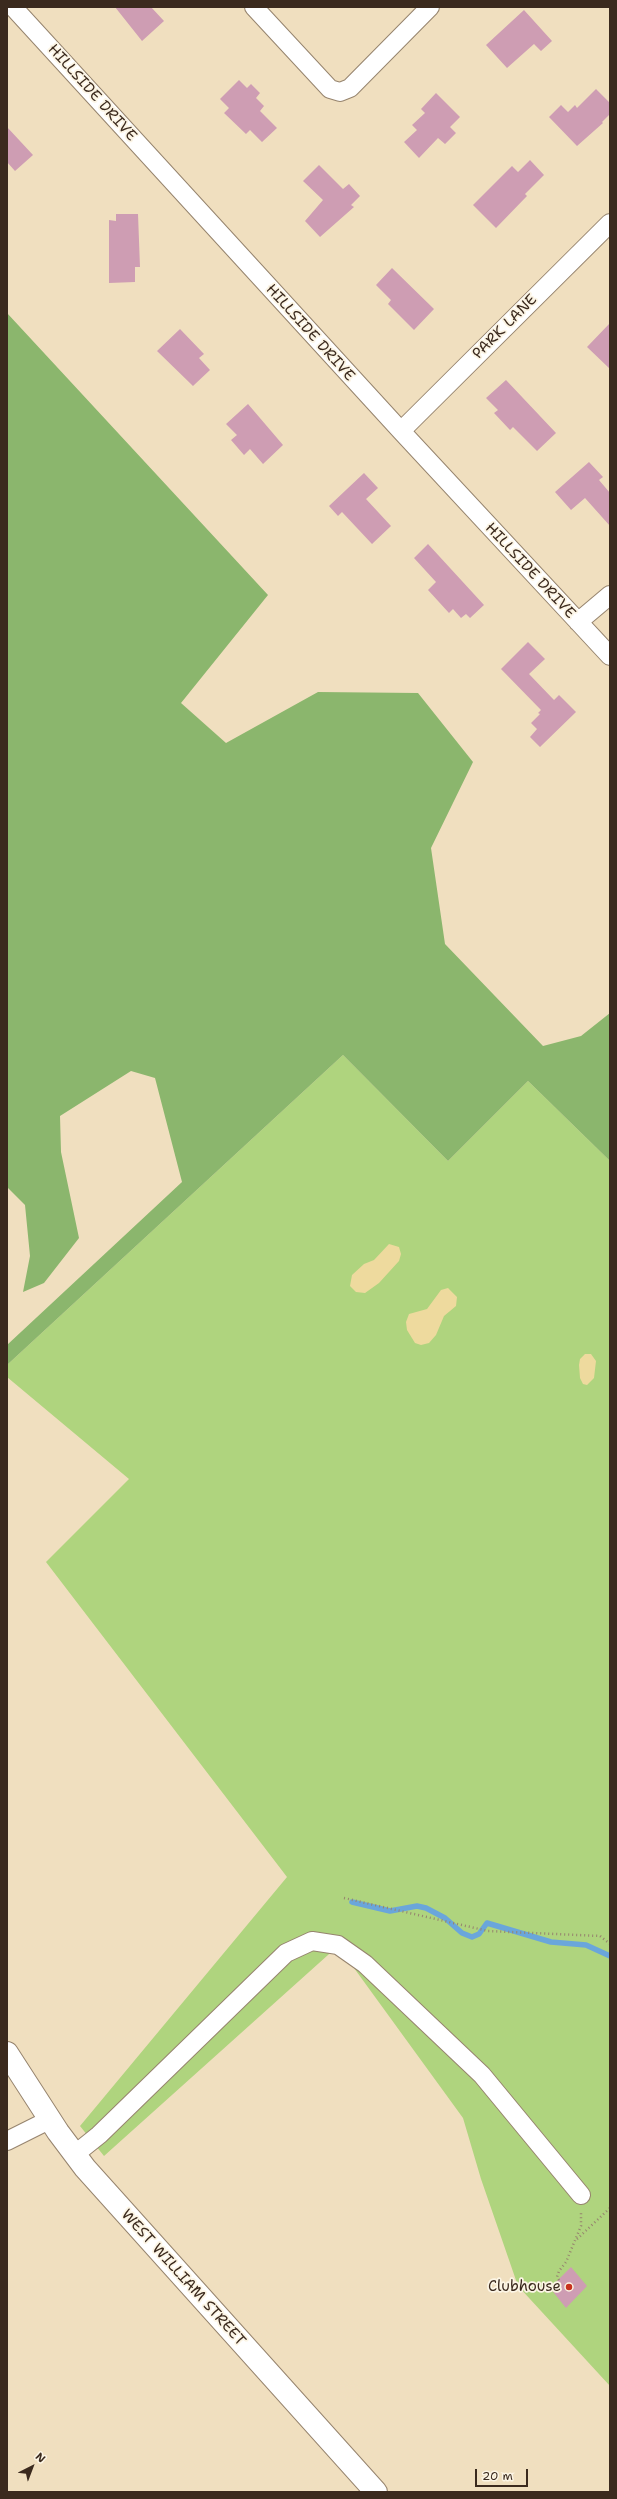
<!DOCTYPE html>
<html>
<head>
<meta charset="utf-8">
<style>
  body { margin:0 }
  #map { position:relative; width:617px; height:2499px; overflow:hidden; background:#f0dfbf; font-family:"Shantell Sans",sans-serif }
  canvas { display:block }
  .frame { position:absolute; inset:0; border:8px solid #3b2a1e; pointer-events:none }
  .north { position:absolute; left:12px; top:2447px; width:40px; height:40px; -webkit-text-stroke:3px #fcf5e5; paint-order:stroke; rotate:42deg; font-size:11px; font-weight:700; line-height:16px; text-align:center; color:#3b2a1e }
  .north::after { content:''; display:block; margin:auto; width:14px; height:18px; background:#3b2a1e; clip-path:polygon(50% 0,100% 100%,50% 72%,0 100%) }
  .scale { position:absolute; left:475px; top:2469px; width:53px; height:18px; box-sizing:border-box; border:2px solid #3b2a1e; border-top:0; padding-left:5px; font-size:12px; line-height:14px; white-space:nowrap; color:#3b2a1e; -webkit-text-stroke:3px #fcf5e5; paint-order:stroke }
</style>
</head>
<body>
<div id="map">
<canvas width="617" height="2499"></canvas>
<div class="frame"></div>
<div class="north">N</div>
<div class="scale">20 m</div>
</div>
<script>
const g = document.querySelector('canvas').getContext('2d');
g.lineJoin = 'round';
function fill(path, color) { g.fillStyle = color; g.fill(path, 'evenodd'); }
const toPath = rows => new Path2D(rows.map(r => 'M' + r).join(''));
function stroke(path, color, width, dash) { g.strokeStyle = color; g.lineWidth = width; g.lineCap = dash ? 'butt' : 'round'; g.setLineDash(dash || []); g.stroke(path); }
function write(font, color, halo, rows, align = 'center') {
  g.font = font + ' "Shantell Sans",sans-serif'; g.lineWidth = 3.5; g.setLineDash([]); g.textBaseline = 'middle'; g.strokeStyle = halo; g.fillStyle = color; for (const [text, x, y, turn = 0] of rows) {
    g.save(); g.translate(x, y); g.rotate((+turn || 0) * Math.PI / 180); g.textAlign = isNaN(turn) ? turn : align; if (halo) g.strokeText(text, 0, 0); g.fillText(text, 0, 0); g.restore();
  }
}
const green = toPath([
  [343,1055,448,1161,528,1081,610,1161,610,2386,518,2286,481,2179,463,2118,338,1946,104,2156,80,2126,287,1877,46,1562,129,1479,7,1377,7,1365]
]);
const forest = toPath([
  [7,313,268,595,181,703,226,743,318,692,418,693,473,762,431,848,445,944,543,1046,581,1036,610,1013,610,1161,528,1081,448,1161,343,1055,7,1365,7,1345,182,1182,155,1078,131,1071,60,1116,61,1152,79,1238,44,1283,23,1292,30,1256,25,1205,7,1187]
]);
const sand = toPath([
  [389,1244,399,1247,401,1254,399,1261,379,1283,365,1293,356,1292,350,1286,352,1275,364,1264,374,1260],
  [448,1288,457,1297,456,1306,444,1316,436,1335,429,1343,421,1345,415,1343,407,1330,406,1322,409,1314,427,1309,441,1290],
  [585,1354,591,1354,596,1361,594,1378,587,1385,583,1384,580,1378,579,1365,580,1359]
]);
const stream = toPath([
  [352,1902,390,1911,417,1906,426,1908,445,1918,462,1933,472,1937,479,1934,487,1923,551,1942,586,1945,610,1956]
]);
const building = toPath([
  [115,7,151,7,164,21,142,41],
  [524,10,552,41,541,51,534,44,507,68,486,45],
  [239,80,247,88,251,84,260,93,256,98,264,106,260,111,277,128,262,142,250,130,246,134,224,113,229,108,220,99],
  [596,89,610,103,610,114,602,122,603,123,577,146,549,117,561,105,568,112,575,105,577,108],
  [436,93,460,117,450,127,456,133,445,144,438,138,419,158,404,142,417,130,412,125,425,113,421,109],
  [7,127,33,155,15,171,7,162],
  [530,160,544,175,525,194,527,196,496,228,473,205,512,166,518,172],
  [319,165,343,189,349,184,360,196,351,205,354,207,320,237,305,221,323,200,303,181],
  [116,214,138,214,140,267,135,267,135,282,109,283,109,220,116,221],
  [392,268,434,309,414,330,388,304,391,300,376,285],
  [610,323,610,369,587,347],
  [180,329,204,354,199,358,210,370,193,386,157,351],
  [506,380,556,433,537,451,513,427,510,430,494,413,498,410,486,398],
  [248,404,283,445,263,464,250,449,244,455,231,440,237,435,226,424],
  [589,462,603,477,599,480,610,493,610,526,585,498,571,510,555,492],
  [364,473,378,488,366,499,391,526,372,544,342,512,338,516,329,506],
  [428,544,484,605,470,618,466,614,461,618,453,609,449,613,428,590,436,582,414,558],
  [528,642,545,659,529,674,554,700,559,695,576,712,540,747,530,737,537,729,531,723,540,714,538,713,541,710,501,669],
  [571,2267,587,2286,566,2308,550,2288]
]);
const path = toPath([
  [344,1898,488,1931,600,1936,610,1944],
  [577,2239,610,2208],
  [559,2280,557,2277,559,2271,566,2262,581,2226,581,2211]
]);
const minor = toPath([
  [13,7,401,431,610,656],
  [254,7,330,89,340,92,350,88,430,7],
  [401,431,610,223],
  [578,622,610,595],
  [7,2141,51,2119],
  [74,2155,99,2135,286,1953,312,1941,338,1945,365,1964,482,2075,581,2195]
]);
const highway = toPath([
  [7,2053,58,2132,85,2168,376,2492]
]);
const markers = [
  [569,2287,4,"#c8321e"]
];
const streetNames = [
  ["HILLSIDE DRIVE",92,93,48],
  ["PARK LANE",505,327,-45],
  ["HILLSIDE DRIVE",310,333,48],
  ["HILLSIDE DRIVE",530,571,47],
  ["WEST WILLIAM STREET",183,2278,48]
];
const poiNames = [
  ["Clubhouse",561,2287]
];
fill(green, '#afd47e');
fill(forest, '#8bb66d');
fill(sand, '#eeda9e');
stroke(stream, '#6aa6db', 5.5);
fill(building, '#ce9db3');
stroke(minor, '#96846e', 20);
stroke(highway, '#96846e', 24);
stroke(path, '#96846e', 2.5, [1, 3]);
stroke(minor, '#fff', 18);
stroke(highway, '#fff', 22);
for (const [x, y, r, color] of markers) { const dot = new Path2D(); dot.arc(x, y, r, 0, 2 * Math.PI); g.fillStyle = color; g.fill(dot); stroke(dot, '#fcf5e5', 1.5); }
write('15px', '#3b2a1e', '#fcf5e5', streetNames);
write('15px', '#3b2a1e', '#fcf5e5', poiNames, 'right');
</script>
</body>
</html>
